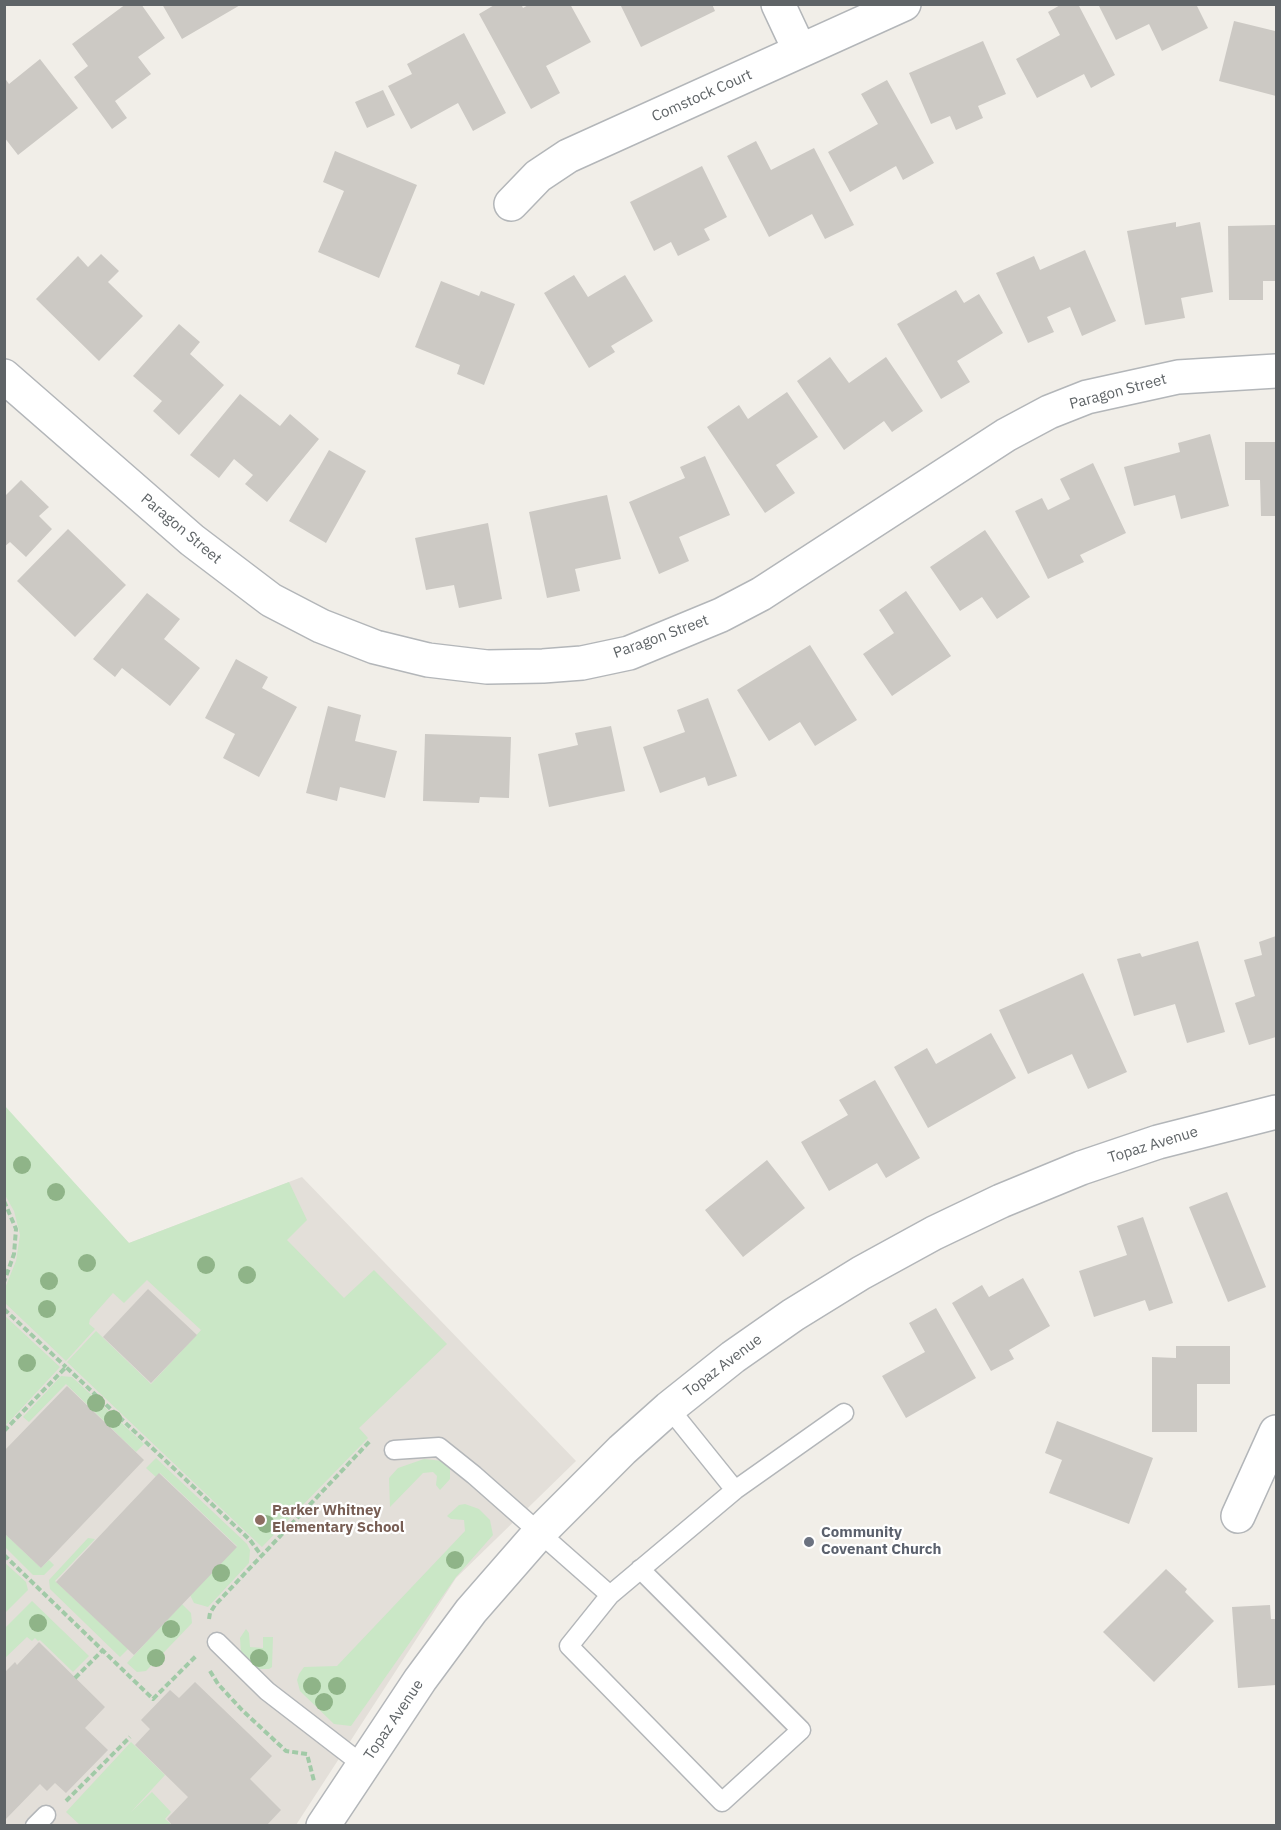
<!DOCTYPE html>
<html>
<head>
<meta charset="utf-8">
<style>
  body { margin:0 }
  #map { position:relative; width:1281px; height:1830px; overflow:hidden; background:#f1eee8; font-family:"IBM Plex Sans",sans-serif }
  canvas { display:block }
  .frame { position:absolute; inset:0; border:6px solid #5f6467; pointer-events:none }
</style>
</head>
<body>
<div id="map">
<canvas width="1281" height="1830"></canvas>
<div class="frame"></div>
</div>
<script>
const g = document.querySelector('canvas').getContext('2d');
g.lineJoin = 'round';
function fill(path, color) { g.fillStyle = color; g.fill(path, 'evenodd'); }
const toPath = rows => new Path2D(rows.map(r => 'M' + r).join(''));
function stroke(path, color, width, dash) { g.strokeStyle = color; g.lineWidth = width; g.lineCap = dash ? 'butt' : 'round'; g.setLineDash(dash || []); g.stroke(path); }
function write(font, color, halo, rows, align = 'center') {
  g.font = font + ' "IBM Plex Sans",sans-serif'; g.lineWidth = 4.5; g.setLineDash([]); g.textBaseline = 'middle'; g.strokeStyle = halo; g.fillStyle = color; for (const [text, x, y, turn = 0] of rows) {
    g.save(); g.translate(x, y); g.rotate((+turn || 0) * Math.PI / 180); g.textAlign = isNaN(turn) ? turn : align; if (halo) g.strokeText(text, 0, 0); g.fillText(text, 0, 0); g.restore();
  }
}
const education = toPath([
  [4,1106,129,1243,302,1177,576,1461,456,1578,296,1825,5,1825]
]);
const green = toPath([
  [5,1106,129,1243,289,1182,307,1220,287,1240,344,1298,374,1270,447,1344,359,1428,368,1438,262,1547,67,1362,96,1331,151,1384,203,1328,201,1330,147,1280,124,1303,113,1293,90,1319,89,1324,95,1329,66,1361,5,1303,5,1288,16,1261,20,1235,14,1211,5,1195],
  [5,1316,60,1367,6,1425,4,1424],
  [61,1376,72,1377,144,1444,136,1452,66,1384,29,1422,23,1417],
  [156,1458,247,1544,250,1550,249,1563,208,1607,194,1603,190,1595,237,1546,160,1473,156,1477,146,1468],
  [424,1459,443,1461,450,1467,450,1479,440,1490,436,1485,437,1476,433,1472,423,1473,390,1507,389,1478,398,1468],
  [465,1504,479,1509,490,1520,493,1535,456,1577,351,1726,334,1724,300,1691,297,1680,299,1674,304,1667,337,1666,465,1531,464,1520,451,1519,447,1516,459,1505],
  [4,1533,41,1568,49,1560,54,1565,44,1575,33,1575,5,1547],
  [88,1538,95,1539,55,1581,128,1649,120,1657,50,1589,49,1580],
  [4,1562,26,1582,28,1590,5,1613],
  [32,1601,89,1656,73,1672,40,1640,38,1641,35,1638,32,1641,27,1637,5,1658,5,1628],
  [182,1604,191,1613,192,1623,146,1671,137,1672,127,1663],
  [246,1629,249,1633,250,1647,263,1648,263,1637,273,1637,272,1667,269,1669,256,1669,241,1653,240,1638],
  [131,1742,165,1775,131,1812,152,1792,171,1812,165,1819,172,1825,80,1825,66,1812]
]);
const building = toPath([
  [126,4,141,4,165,38,138,57,151,74,115,101,127,118,112,129,74,77,88,66,72,44],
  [162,4,242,4,182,39],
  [496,4,521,4,523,8,530,4,570,4,591,42,546,66,560,93,531,109,479,14],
  [620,4,712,4,715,11,641,47],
  [1062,4,1078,4,1115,75,1091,88,1084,74,1037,98,1016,59,1060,35,1048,12],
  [1098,4,1196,4,1208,28,1162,51,1149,24,1116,40],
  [1234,21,1275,31,1276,27,1276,96,1219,81],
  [464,33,506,113,473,131,458,103,411,129,388,86,412,74,407,64],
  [983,41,1006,94,978,106,983,118,956,130,950,116,931,124,909,73],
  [40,59,78,108,18,155,4,137,4,77,9,84],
  [887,80,934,163,903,180,896,166,850,192,828,152,878,124,861,94],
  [383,90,395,115,367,128,355,102],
  [756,141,771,170,814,148,854,225,825,239,812,214,769,237,727,156],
  [335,151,417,185,379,278,318,252,344,191,323,182],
  [702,166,727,217,704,229,710,240,678,256,671,242,654,251,630,202],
  [1176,222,1176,227,1200,222,1213,292,1181,298,1185,318,1145,325,1127,231],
  [1276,225,1276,281,1263,281,1263,300,1229,300,1228,226],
  [1085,250,1116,321,1082,336,1070,307,1047,317,1054,332,1028,343,996,273,1034,256,1040,270],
  [101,254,119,271,108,282,143,316,99,361,36,299,78,256,88,267],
  [574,275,588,297,625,275,653,321,611,346,615,352,589,368,544,293],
  [441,281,479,296,481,291,515,304,484,385,457,374,460,365,415,347],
  [956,290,964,303,979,294,1003,333,957,361,970,382,941,399,897,324],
  [179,324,200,342,190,354,224,385,179,435,153,411,162,401,133,376],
  [830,357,849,383,886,357,923,411,892,432,884,421,844,450,797,381],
  [787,392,818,437,776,465,795,493,765,513,707,427,739,405,748,419],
  [240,394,280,426,290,414,319,439,267,502,245,484,253,475,234,459,219,478,190,455],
  [1210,434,1229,506,1181,519,1175,495,1134,506,1124,467,1180,452,1178,443],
  [1245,442,1276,442,1276,516,1261,516,1260,480,1245,480],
  [329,450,366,471,326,543,289,521],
  [705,456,730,515,679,537,689,561,659,574,629,502,685,478,680,467],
  [1093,463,1126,533,1080,555,1084,562,1048,579,1015,511,1042,498,1048,510,1070,499,1060,479],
  [21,480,49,507,39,516,52,529,26,557,10,542,4,547,4,497],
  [607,495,621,559,575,569,580,591,547,598,529,512],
  [488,523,502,599,459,608,454,585,426,590,415,538],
  [68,529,126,585,75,637,17,581],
  [985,530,1030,597,997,619,982,597,960,611,930,567],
  [906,591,951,656,892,696,863,654,894,633,879,610],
  [147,593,180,619,164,639,200,668,170,706,122,668,115,677,93,659],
  [810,645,857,720,815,746,800,722,769,741,737,690],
  [236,659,268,677,262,688,297,707,259,777,223,758,235,734,205,718],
  [708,698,737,776,708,786,705,777,660,793,643,747,685,732,677,710],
  [328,706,361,715,355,741,397,751,385,798,340,787,337,801,306,793],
  [611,726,625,791,549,807,538,754,578,745,575,733],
  [425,734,511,737,509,798,480,797,479,803,423,801],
  [1276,936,1276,1037,1249,1045,1235,1003,1255,996,1244,960,1262,955,1259,942],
  [1198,941,1225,1032,1187,1043,1175,1004,1134,1016,1117,959,1140,953,1142,957],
  [1083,973,1127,1072,1088,1089,1072,1054,1028,1074,999,1010],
  [991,1033,1016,1078,928,1128,894,1067,927,1048,936,1064],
  [875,1080,920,1158,886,1178,877,1163,829,1191,801,1142,848,1115,839,1100],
  [767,1160,805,1208,743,1257,705,1210],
  [1227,1192,1266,1287,1228,1302,1189,1207],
  [1143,1217,1173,1303,1149,1311,1145,1300,1094,1317,1079,1271,1127,1255,1117,1226],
  [1023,1278,1050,1326,1009,1350,1014,1359,991,1371,952,1303,982,1285,989,1297],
  [148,1289,197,1335,151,1383,103,1337],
  [936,1308,976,1378,906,1418,882,1376,925,1352,909,1323],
  [1176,1346,1230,1346,1230,1384,1197,1384,1197,1432,1152,1432,1152,1357,1176,1358],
  [67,1386,144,1460,41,1568,4,1533,4,1451],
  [1057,1421,1153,1458,1129,1524,1049,1493,1062,1460,1045,1453],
  [159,1473,237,1547,134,1655,56,1582],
  [1166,1569,1187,1589,1185,1592,1214,1621,1154,1682,1103,1632],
  [1270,1605,1271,1619,1276,1619,1276,1685,1238,1688,1232,1607],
  [39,1642,105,1707,85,1728,108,1750,66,1793,55,1783,47,1791,40,1784,4,1821,4,1673,15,1662,17,1665],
  [195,1682,272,1756,250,1779,281,1810,266,1826,173,1826,167,1819,188,1797,135,1745,150,1729,141,1720,170,1690,179,1698]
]);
const path = toPath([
  [4,1201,16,1229,14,1254,4,1282],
  [4,1309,66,1367],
  [4,1431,66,1367,250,1540,261,1555],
  [4,1555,153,1699,197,1655],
  [209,1619,210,1613,215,1605,370,1441],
  [210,1671,218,1684,242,1710,286,1751,307,1754,314,1781],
  [75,1678,103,1650],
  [66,1801,130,1737]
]);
const service = toPath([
  [394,1450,439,1447,474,1475,610,1595,735,1490,669,1408],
  [735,1490,844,1413],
  [610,1595,569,1646,722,1802,801,1730,640,1569],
  [217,1642,267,1691,363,1765],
  [35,1826,46,1815]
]);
const minor = toPath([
  [778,4,800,51],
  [511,204,538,176,568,156,904,4],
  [4,376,192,540,271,600,321,626,375,647,428,660,487,667,543,666,582,663,629,653,721,615,761,594,1006,435,1049,412,1087,397,1178,377,1276,371],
  [1238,1516,1276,1432],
  [323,1826,420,1680,471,1611,540,1532,622,1450,669,1408,733,1357,793,1315,861,1273,934,1233,1001,1201,1081,1168,1158,1142,1276,1112]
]);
const trees = [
  [22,1165],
  [56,1192],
  [87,1263],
  [206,1265],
  [247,1275],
  [49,1281],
  [47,1309],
  [27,1363],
  [96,1403],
  [113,1419],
  [266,1524],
  [455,1560],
  [221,1573],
  [38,1623],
  [171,1629],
  [156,1658],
  [259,1658],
  [312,1686],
  [337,1686],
  [324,1702]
];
const markers = [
  [260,1520,6,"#8d6e63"],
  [809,1542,6,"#6b7280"]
];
const streetNames = [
  ["Comstock Court",702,96,-24],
  ["Paragon Street",1118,392,-15],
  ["Paragon Street",181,529,40],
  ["Paragon Street",661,637,-20],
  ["Topaz Avenue",1153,1145,-17],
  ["Topaz Avenue",723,1366,-37],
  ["Topaz Avenue",394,1720,-56]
];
const educationNames = [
  ["Parker Whitney",272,1511],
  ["Elementary School",272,1528]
];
const worshipNames = [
  ["Community",821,1533],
  ["Covenant Church",821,1550]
];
fill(education, '#e3dfd9');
fill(green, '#cae7c6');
fill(building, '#ccc9c4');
stroke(service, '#b3b6b9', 21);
stroke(minor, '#b3b6b9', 36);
stroke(path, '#a1caa7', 4, [6, 3]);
stroke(service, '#fff', 18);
stroke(minor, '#fff', 33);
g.fillStyle = '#8fb488';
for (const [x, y] of trees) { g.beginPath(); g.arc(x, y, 9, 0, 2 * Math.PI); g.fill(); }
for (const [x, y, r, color] of markers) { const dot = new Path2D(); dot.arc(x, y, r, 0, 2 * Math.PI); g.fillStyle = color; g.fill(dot); stroke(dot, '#fff', 2); }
write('15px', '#5f6467', '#fff', streetNames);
write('bold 15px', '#785e54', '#fff', educationNames, 'left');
write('bold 15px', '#5b616d', '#fff', worshipNames, 'left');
</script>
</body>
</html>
